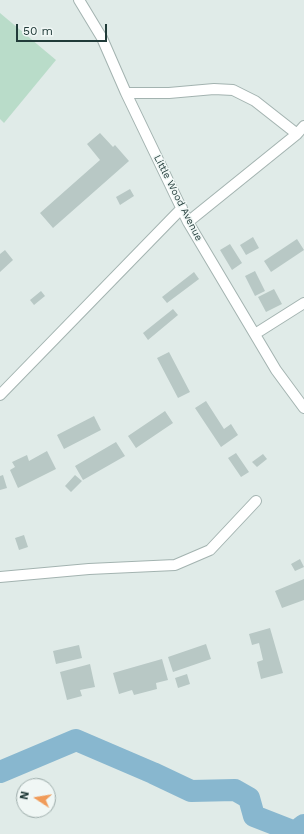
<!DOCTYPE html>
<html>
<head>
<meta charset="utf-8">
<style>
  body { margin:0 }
  #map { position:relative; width:304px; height:834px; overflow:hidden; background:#e0ebe8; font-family:"Work Sans",sans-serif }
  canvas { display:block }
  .north { position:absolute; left:16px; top:778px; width:40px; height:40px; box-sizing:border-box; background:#f0f7f5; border:1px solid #9dacaa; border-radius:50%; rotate:282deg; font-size:11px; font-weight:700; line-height:16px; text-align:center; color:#213b39 }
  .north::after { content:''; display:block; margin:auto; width:14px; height:18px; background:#f09b59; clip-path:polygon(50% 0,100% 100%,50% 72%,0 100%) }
  .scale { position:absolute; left:16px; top:24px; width:91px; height:18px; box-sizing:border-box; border:2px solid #213b39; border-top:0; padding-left:5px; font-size:12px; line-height:14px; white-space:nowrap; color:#213b39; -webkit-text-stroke:3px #f0f7f5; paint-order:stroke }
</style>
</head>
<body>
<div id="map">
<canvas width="304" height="834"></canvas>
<div class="north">N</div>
<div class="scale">50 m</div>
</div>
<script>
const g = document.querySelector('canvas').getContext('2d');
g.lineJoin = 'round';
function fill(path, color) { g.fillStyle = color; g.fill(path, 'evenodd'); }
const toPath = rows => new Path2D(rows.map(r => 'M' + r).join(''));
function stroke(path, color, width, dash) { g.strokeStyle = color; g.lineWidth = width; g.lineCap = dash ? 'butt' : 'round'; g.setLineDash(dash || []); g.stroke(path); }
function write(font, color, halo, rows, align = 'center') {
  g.font = font + ' "Work Sans",sans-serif'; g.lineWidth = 3; g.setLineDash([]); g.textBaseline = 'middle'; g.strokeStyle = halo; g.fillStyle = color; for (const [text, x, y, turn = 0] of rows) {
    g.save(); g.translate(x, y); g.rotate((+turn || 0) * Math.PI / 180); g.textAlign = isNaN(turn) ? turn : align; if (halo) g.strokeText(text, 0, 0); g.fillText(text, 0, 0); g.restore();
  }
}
const green = toPath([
  [0,13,56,60,4,123,0,119]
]);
const river = toPath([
  [0,772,76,740,153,773,191,791,235,790,249,798,254,816,295,832,304,825]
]);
const building = toPath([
  [100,133,113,147,115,145,129,161,53,228,40,213,100,160,87,144],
  [130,189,134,196,120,205,116,197],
  [253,237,259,248,246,255,240,245],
  [297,239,304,250,271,272,264,261],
  [230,244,242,263,232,270,220,250],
  [5,250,13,260,0,272,0,254],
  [255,271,265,291,255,296,245,276],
  [194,272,199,279,167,303,162,297],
  [274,289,282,304,266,312,258,297],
  [41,291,45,296,34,305,30,300],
  [173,309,178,315,148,340,143,333],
  [169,352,190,392,178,398,157,358],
  [206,401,224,429,231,424,238,435,221,447,195,408],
  [165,411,173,423,136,448,128,436],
  [94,416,101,430,64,449,57,435],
  [116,442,125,456,83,480,75,466],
  [47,451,56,469,18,488,10,470,15,467,12,462,27,455,29,461],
  [236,453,249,472,241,477,228,458],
  [263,454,267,459,257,467,252,462],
  [3,475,7,488,0,490,0,476],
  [75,475,82,481,71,492,65,486],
  [24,535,28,547,19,550,15,538],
  [300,559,304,567,295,571,291,564],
  [304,579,304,600,282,608,275,591],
  [270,628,283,673,261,679,257,662,263,660,259,643,252,645,249,634],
  [206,644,211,659,173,672,168,657],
  [79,645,82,658,56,664,53,651],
  [162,659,168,680,156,683,157,689,134,695,132,690,119,694,113,673],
  [90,664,95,687,80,690,82,696,67,700,60,672],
  [187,674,190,684,178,688,175,678]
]);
const minor = toPath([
  [79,0,102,38,126,93,188,222,276,370,304,408],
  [126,93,169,93,214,89,233,90,255,101,297,134],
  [188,222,297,134,304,126],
  [255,334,304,303],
  [0,395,182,208],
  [0,577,89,569,175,565,210,550,256,501]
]);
const streetNames = [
  ["Little Wood Avenue",178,198,63]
];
fill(green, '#b9dcc9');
stroke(river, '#88b7cf', 22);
fill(building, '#b8c8c5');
stroke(minor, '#a3b3b0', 12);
stroke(minor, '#fff', 10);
write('10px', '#213b39', '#f0f7f5', streetNames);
</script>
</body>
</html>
